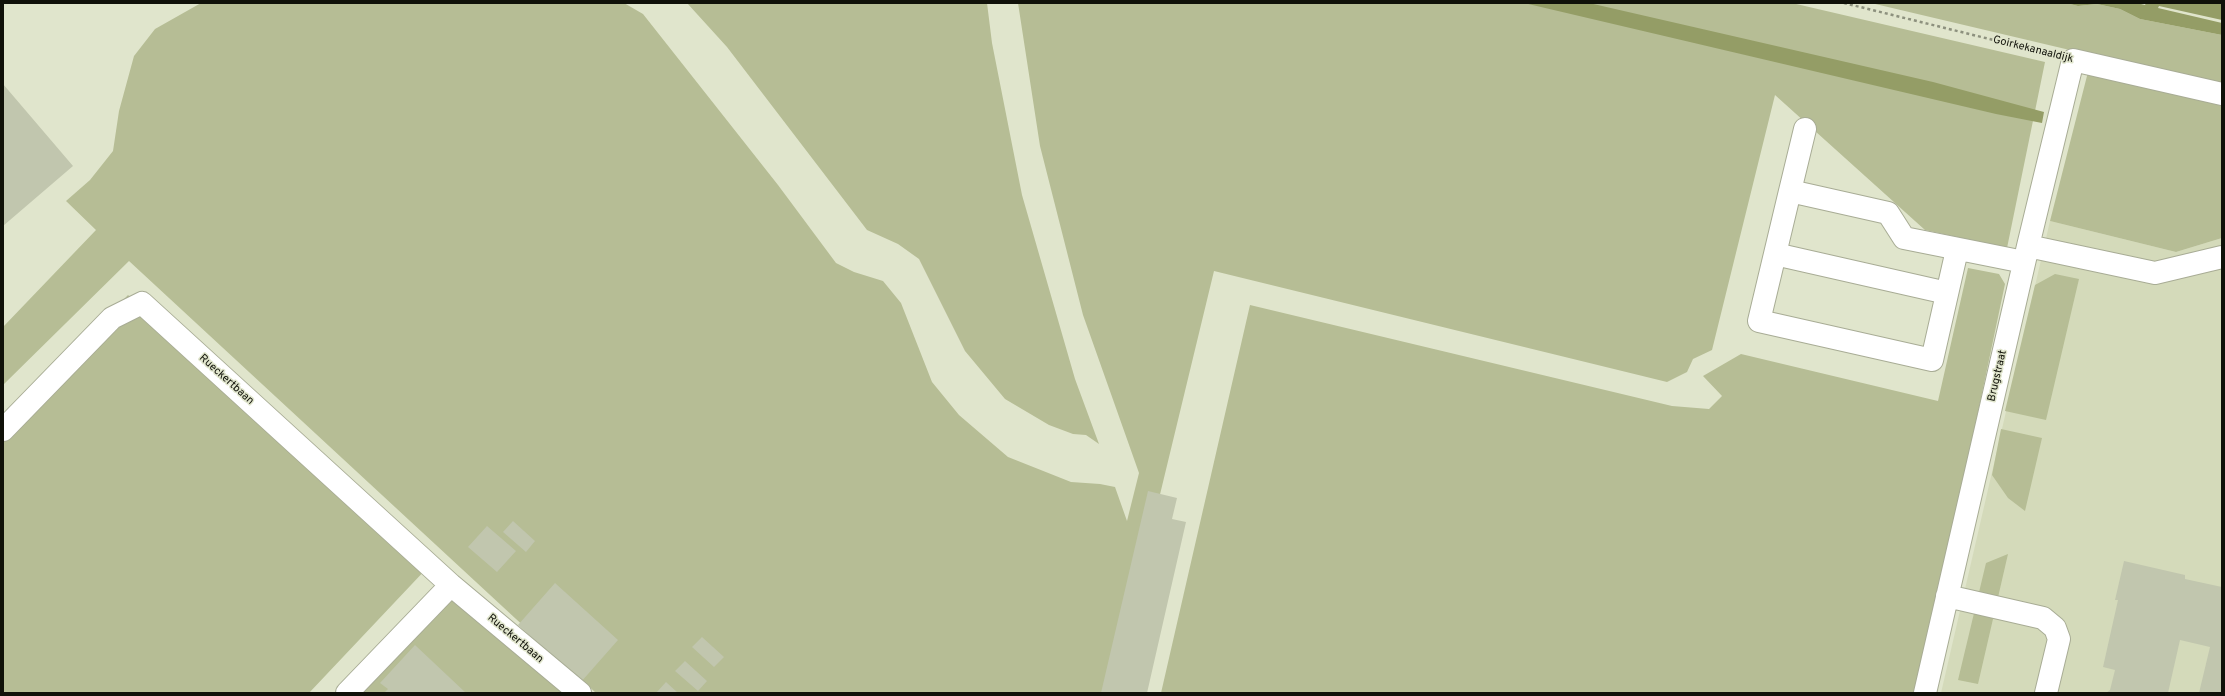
<!DOCTYPE html>
<html>
<head>
<meta charset="utf-8">
<style>
  body { margin:0 }
  #map { position:relative; width:2225px; height:696px; overflow:hidden; background:#e0e5cc; font-family:Overpass,sans-serif }
  canvas { display:block }
  .frame { position:absolute; inset:0; border:4px solid #101109; pointer-events:none }
</style>
</head>
<body>
<div id="map">
<canvas width="2225" height="696"></canvas>
<div class="frame"></div>
</div>
<script>
const g = document.querySelector('canvas').getContext('2d');
g.lineJoin = 'round';
function fill(path, color) { g.fillStyle = color; g.fill(path, 'evenodd'); }
const toPath = rows => new Path2D(rows.map(r => 'M' + r).join(''));
function stroke(path, color, width, dash) { g.strokeStyle = color; g.lineWidth = width; g.lineCap = dash ? 'butt' : 'round'; g.setLineDash(dash || []); g.stroke(path); }
function write(font, color, halo, rows, align = 'center') {
  g.font = font + ' Overpass,sans-serif'; g.lineWidth = 3; g.setLineDash([]); g.textBaseline = 'middle'; g.strokeStyle = halo; g.fillStyle = color; for (const [text, x, y, turn = 0] of rows) {
    g.save(); g.translate(x, y); g.rotate((+turn || 0) * Math.PI / 180); g.textAlign = isNaN(turn) ? turn : align; if (halo) g.strokeText(text, 0, 0); g.fillText(text, 0, 0); g.restore();
  }
}
const built = toPath([
  [2050,221,2176,252,2222,238,2222,693,1941,693]
]);
const green = toPath([
  [201,3,624,3,643,14,778,185,836,263,854,272,883,281,901,303,932,382,959,415,1008,457,1071,482,1100,484,1115,487,1127,521,1139,473,1083,315,1040,146,1018,3,1792,3,2045,62,2007,248,1925,230,1775,95,1712,350,1693,359,1687,372,1667,382,1214,271,1112,693,596,693,129,261,3,385,3,327,96,230,66,201,90,180,113,151,119,111,134,56,155,29],
  [687,3,987,3,992,43,1022,195,1075,379,1099,444,1086,435,1073,434,1049,425,1005,399,965,351,919,259,898,244,867,230,727,47],
  [1871,3,2066,3,2078,6,2097,4,2120,9,2140,19,2222,35,2222,86],
  [2088,72,2222,106,2222,238,2176,252,2050,221],
  [1968,268,1999,274,2005,284,1934,621,1917,693,1161,693,1250,305,1672,406,1709,409,1722,396,1703,376,1741,354,1938,401],
  [2055,274,2079,279,2046,420,2005,411,2035,285],
  [128,295,428,567,309,693,3,693,3,423],
  [2001,429,2042,438,2025,511,2008,498,1992,475],
  [2008,554,1978,684,1958,680,1986,563],
  [449,585,565,693,346,693]
]);
const water = toPath([
  [1524,3,1589,3,1933,82,2044,112,2042,123,1996,114],
  [2066,3,2137,3,2145,5,2146,3,2222,3,2222,20,2159,6,2158,8,2222,23,2222,35,2140,19,2120,9,2097,4,2078,6]
]);
const building = toPath([
  [3,84,73,166,3,226],
  [1148,491,1177,498,1172,519,1186,522,1147,693,1101,693],
  [513,521,535,541,526,552,503,532],
  [487,526,516,551,497,572,468,547],
  [2124,561,2185,575,2185,579,2222,587,2222,693,2199,693,2210,647,2180,640,2168,693,2106,693,2110,690,2115,670,2103,667,2118,600,2115,600],
  [555,583,618,640,581,682,518,625],
  [702,637,724,657,714,667,692,647],
  [415,645,466,693,384,693,388,689,380,683],
  [685,661,707,681,698,691,675,671],
  [666,682,678,693,656,693]
]);
const path = toPath([
  [1844,3,2046,53]
]);
const minor = toPath([
  [1805,129,1790,191,1888,213,1904,238,2024,262],
  [1790,191,1759,321,1932,360,1957,250],
  [2028,246,2155,273,2222,257],
  [1775,254,1947,293],
  [3,430,112,318,142,303,451,585,580,693],
  [1947,596,2043,618,2055,628,2059,639,2046,693],
  [347,693,451,585],
  [1925,693,2028,246,2073,60,2222,94]
]);
const streetNames = [
  ["Goirkekanaaldijk",2033,50,14],
  ["Brugstraat",1998,376,-77],
  ["Rueckertbaan",226,380,42],
  ["Rueckertbaan",515,639,40]
];
fill(built, '#d4daba');
fill(green, '#b6bd95');
fill(water, '#949d66');
fill(building, '#c1c6ae');
stroke(minor, '#a8ac95', 24);
stroke(path, '#8d917e', 2.5, [3, 3]);
stroke(minor, '#fff', 22);
write('11px', '#101109', '#e0e5cc', streetNames);
</script>
</body>
</html>
